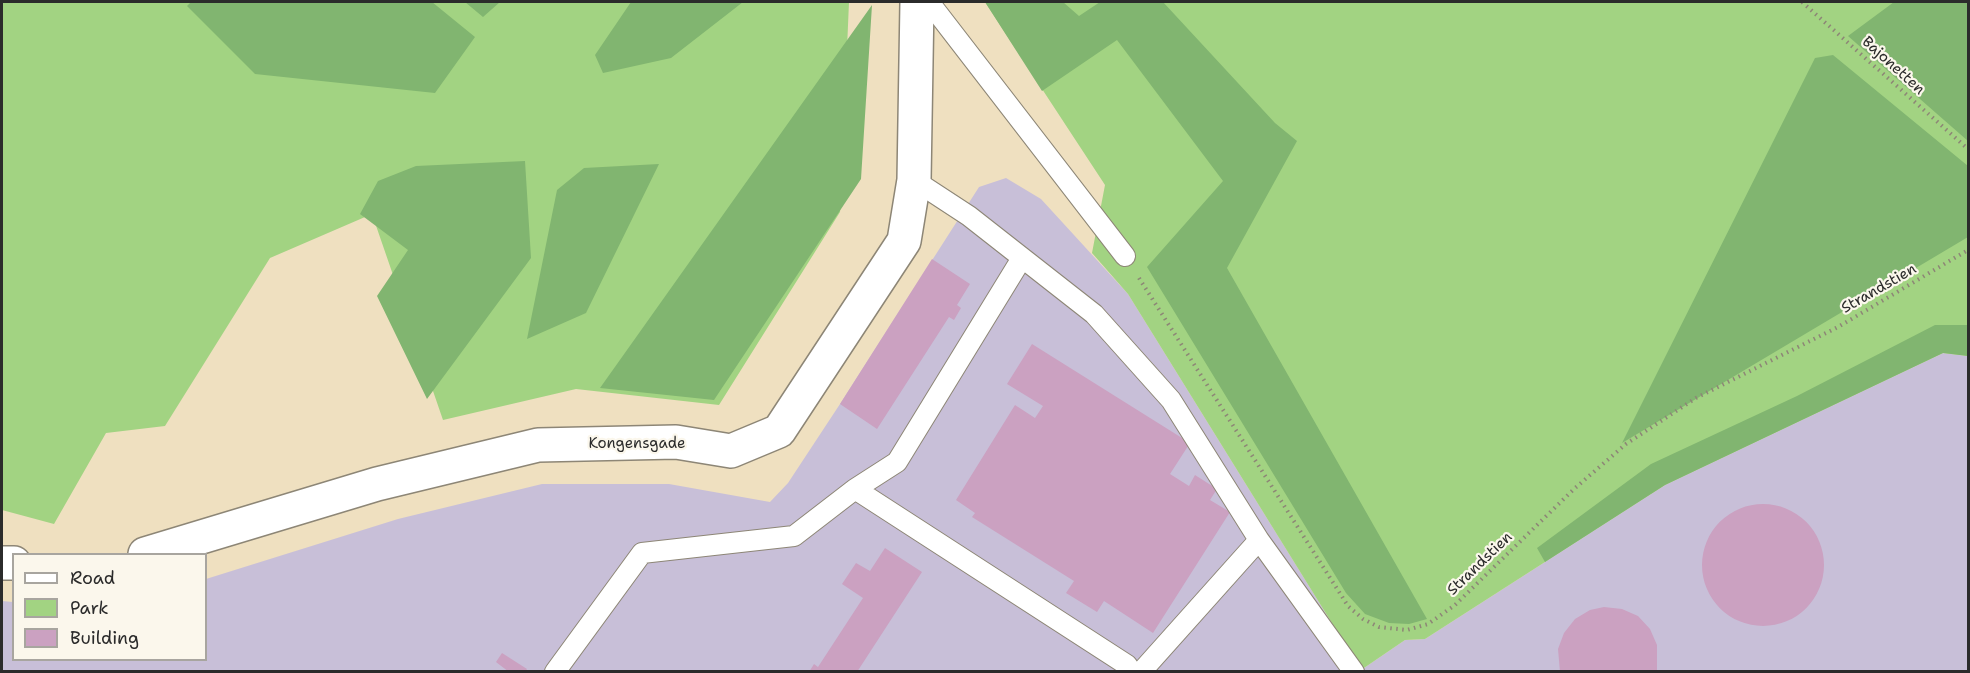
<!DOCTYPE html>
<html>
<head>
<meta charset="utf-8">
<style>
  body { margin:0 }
  #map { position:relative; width:1970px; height:673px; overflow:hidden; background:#efe0c0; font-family:"Shantell Sans",sans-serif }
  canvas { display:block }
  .frame { position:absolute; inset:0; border:3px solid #2b2b2b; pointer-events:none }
  .legend { position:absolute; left:12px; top:553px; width:195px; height:108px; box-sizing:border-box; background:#fbf7ec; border:2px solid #a8a59f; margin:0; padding:8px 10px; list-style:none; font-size:18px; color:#2b2b2b }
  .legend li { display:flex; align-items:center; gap:12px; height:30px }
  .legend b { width:30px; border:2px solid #a8a59f }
</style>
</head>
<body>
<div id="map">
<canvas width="1970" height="673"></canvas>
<div class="frame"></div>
<ul class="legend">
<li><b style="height:8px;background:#fff"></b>Road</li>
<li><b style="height:16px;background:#a2d382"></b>Park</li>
<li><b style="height:16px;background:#cba1c1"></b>Building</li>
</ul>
</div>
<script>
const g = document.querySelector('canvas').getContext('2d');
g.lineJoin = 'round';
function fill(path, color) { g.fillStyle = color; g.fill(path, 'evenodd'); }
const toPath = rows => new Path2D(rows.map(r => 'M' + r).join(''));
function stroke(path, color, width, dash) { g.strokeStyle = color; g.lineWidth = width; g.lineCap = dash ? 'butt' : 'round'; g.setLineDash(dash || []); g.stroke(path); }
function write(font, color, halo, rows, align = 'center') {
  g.font = font + ' "Shantell Sans",sans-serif'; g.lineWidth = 4.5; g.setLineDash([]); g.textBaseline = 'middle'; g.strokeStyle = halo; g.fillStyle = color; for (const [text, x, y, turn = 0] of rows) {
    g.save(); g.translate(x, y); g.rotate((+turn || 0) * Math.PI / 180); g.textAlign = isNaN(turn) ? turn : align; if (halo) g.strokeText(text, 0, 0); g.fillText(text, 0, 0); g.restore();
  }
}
const industrial = toPath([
  [1006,178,1041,199,1128,294,1361,670,1405,640,1425,639,1665,485,1943,353,1968,356,1968,671,2,672,2,601,13,602,14,660,206,660,206,579,398,519,542,484,669,484,770,502,788,483,840,404,979,187]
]);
const green = toPath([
  [2,2,849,2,840,212,719,405,576,389,443,420,372,214,270,258,165,426,106,433,54,524,2,510],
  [985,2,1968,2,1968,356,1943,353,1665,485,1425,639,1405,640,1361,670,1128,294,1092,253,1105,185]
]);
const forest = toPath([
  [191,2,432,2,475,37,435,93,255,74,187,6],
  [465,2,500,2,483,17],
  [631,2,743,2,671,58,603,73,595,55],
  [985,2,1063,2,1079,16,1100,2,1163,2,1275,123,1297,141,1227,268,1427,619,1409,624,1389,623,1365,614,1346,593,1147,267,1223,181,1117,40,1042,91],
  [1894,2,1968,2,1968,141,1848,36],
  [872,5,861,179,714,400,600,388],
  [1833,55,1968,166,1968,237,1622,443,1815,58],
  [525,161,531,258,427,399,377,296,408,250,360,214,378,181,416,166],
  [659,164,586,313,527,339,557,190,584,168],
  [1935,325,1968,325,1968,356,1943,353,1665,485,1545,562,1537,548,1651,464,1797,396]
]);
const building = toPath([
  [932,259,970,284,957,305,961,308,954,320,949,317,877,429,840,404],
  [1032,344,1190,443,1170,474,1189,486,1195,475,1217,489,1210,500,1230,512,1153,633,1104,601,1097,612,1066,593,1074,581,972,517,975,513,956,500,1015,405,1035,418,1043,406,1007,384],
  '1702 565a61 61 0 1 1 122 0a61 61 0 1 1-122 0Z',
  [885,548,922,572,857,672,809,672,814,664,818,667,863,598,842,584,856,563,870,571],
  [1604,607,1622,609,1638,616,1650,629,1657,645,1657,672,1560,672,1558,649,1564,633,1575,619,1590,610],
  [502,653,527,669,525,672,509,672,496,662]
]);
const path = toPath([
  [1802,2,1968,149],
  [1139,278,1348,606,1363,619,1379,627,1407,630,1428,624,1455,605,1574,489,1626,444,1696,398,1838,327,1968,250]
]);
const lane = toPath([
  [929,2,1125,256],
  [914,180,969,216,1094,314,1171,400,1259,540,1354,672],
  [855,489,1127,665,1132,672],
  [555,672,642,553,794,536,855,489,897,462,1022,258],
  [1141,672,1259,540]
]);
const street = toPath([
  [145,554,377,484,538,445,676,442,731,451,779,431,904,241,914,180,917,2],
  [2,563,14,563]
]);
const streetNames = [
  ["Bajonetten",1893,66,42],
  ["Strandstien",1879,289,-30],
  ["Kongensgade",637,444],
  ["Strandstien",1480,564,-44]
];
fill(industrial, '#c8bfd8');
fill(green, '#a2d382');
fill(forest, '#81b570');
fill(building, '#cba1c1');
stroke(lane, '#8d8676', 22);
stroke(street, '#8d8676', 36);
stroke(path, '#8d8676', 4, [1.5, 4.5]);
stroke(lane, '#fff', 20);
stroke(street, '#fff', 33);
write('15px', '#2b2b2b', '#fbf7ec', streetNames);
</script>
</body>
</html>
